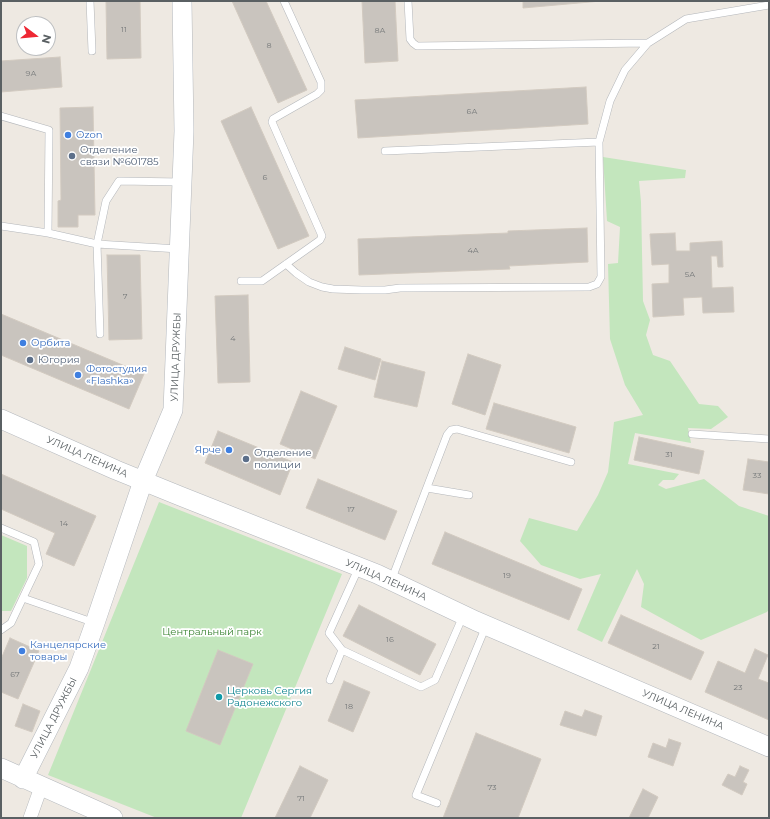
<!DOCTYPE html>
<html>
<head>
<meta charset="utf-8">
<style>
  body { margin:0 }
  #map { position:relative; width:770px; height:819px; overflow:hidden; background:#eee9e2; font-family:Montserrat,sans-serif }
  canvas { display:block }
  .frame { position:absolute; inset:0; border:2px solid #5a6063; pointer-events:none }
  .north { position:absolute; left:16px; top:16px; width:40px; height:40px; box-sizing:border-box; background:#fff; border:1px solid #bdbfc1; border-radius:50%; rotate:106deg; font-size:11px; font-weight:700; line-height:16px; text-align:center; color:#5a6063 }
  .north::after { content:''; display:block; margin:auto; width:14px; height:18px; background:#ee2834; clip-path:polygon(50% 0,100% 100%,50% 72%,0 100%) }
</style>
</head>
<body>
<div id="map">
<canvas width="770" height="819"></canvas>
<div class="frame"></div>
<div class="north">N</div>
</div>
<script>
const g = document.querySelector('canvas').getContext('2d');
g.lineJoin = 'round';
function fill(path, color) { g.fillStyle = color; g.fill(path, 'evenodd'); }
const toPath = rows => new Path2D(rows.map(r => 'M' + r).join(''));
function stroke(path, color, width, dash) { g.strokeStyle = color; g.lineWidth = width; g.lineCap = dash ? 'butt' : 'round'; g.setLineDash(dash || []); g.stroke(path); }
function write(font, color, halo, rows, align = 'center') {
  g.font = font + ' Montserrat,sans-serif'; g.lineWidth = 3.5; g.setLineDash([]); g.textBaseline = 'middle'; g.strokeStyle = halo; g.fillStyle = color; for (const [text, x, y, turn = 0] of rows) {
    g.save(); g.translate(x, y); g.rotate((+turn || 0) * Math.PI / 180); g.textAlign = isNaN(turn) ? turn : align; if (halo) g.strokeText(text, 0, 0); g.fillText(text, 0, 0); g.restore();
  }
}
const green = toPath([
  [603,157,686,170,685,178,639,181,641,202,643,301,650,320,646,335,653,355,670,361,699,404,718,406,728,417,711,429,688,428,691,443,635,433,628,464,679,474,674,480,663,480,658,485,666,489,704,479,739,506,769,516,769,609,767,612,701,640,641,607,644,584,637,569,602,642,577,630,601,574,580,579,541,565,520,541,529,518,577,531,598,495,608,472,614,422,643,415,625,385,610,339,608,264,618,263,620,227,607,221],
  [159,502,342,574,241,818,157,818,48,775],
  [1,535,27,546,27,578,11,611,1,611]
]);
const building = toPath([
  [106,1,140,1,141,58,107,59,106,1],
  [232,1,266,1,307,90,278,103,232,1],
  [362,1,395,1,398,61,365,63,362,1],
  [523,1,601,1,523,8,523,1],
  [60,57,62,87,1,92,1,61,60,57],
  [586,87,588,124,358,138,355,100,586,87],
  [93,107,95,215,78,215,78,227,58,227,58,201,61,200,60,108,93,107],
  [251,107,309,236,278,249,221,121,251,107],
  [587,228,588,262,509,266,510,269,359,275,358,239,508,233,508,231,587,228],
  [675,233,676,251,690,251,690,243,722,241,723,267,718,267,717,256,711,256,712,288,733,287,734,312,703,313,702,297,683,298,684,315,653,317,652,284,669,283,669,264,652,265,650,234,675,233],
  [107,255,140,255,142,339,109,340,107,255],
  [248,295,250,382,218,383,215,296,248,295],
  [1,314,144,374,129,409,1,355,1,314],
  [345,347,381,359,375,380,338,369,345,347],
  [468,354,501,365,485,415,452,404,468,354],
  [382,361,425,372,417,407,374,397,382,361],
  [301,391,337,406,315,459,280,444,301,391],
  [494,403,576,427,569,453,486,429,494,403],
  [218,431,293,462,280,495,205,463,218,431],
  [639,437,704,451,699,474,634,460,639,437],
  [748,459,769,462,769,494,743,490,748,459],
  [1,474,96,516,74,566,46,554,55,533,1,509,1,474],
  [318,479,397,511,385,540,306,508,318,479],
  [445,532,582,589,569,620,432,564,445,532],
  [359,605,436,644,420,675,343,636,359,605],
  [621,615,704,652,691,680,608,643,621,615],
  [10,638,39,651,18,699,1,692,1,659,10,638],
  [755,649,768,655,758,679,769,683,769,720,705,692,718,661,745,673,755,649],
  [218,650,253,664,220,745,186,731,218,650],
  [344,681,370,692,353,732,328,721,344,681],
  [23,704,40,711,32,732,15,726,23,704],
  [585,710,602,716,596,736,560,725,565,711,582,717,585,710],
  [476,733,541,759,518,818,443,818,476,733],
  [669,739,681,743,673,766,648,757,653,743,666,748,669,739],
  [300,766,328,780,310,818,275,818,300,766],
  [740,766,749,770,743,782,747,784,742,795,722,785,728,774,735,777,740,766],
  [643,789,658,797,648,818,629,818,643,789]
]);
const lane = toPath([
  [90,1,92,51],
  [408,1,410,39,413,43,417,46,648,43,686,19,769,5],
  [1,116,49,130,48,233,97,244,179,249],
  [385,151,599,142],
  [1,226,48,233],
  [286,264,296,273,309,282,322,287,333,289,362,290,385,290,400,288,589,287,597,284,601,277,599,142,610,101,625,70,648,43],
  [241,281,262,281,320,240,322,236,272,122,273,119,317,94,321,90,321,82,284,1],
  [100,334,97,244,106,201,119,181,181,182],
  [692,434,769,439],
  [427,488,469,495],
  [1,528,34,542,39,564,11,623,1,630],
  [359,567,329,633,342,650,421,687,435,680,463,616],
  [391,581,447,435,451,430,457,429,571,462],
  [23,598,95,623],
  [330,680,342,650],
  [437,803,416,795,486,626]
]);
const street = toPath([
  [30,818,41,787]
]);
const secondary = toPath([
  [1,419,116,470,180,496,377,574,476,621,769,747],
  [1,768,113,818],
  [23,779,79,668,95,623,143,481,173,410,184,131,182,1]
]);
const markers = [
  [68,135,4,"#3f7fe0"],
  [72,156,4,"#5c6f8a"],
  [23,343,4,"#3f7fe0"],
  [30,360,4,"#5c6f8a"],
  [78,375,4,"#3f7fe0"],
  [229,450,4,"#3f7fe0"],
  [246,459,4,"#5c6f8a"],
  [22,651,4,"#3f7fe0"],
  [219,697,4,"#0f9aa8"]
];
const numberNames = [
  ["11",124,30],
  ["8А",380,31],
  ["8",269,46],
  ["9А",31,74],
  ["6А",472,112],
  ["6",265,178],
  ["4А",473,251],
  ["5А",690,275],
  ["7",125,297],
  ["4",233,339],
  ["31",669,455],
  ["33",757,476],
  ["17",351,510],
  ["14",64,524],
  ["19",507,576],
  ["16",390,640],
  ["21",656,647],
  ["67",15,675],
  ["23",738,688],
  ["18",349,707],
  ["73",492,788],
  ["71",301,799]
];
const shopNames = [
  ["Ozon",76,135],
  ["Орбита",31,343],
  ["Фотостудия",86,369],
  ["«Flashka»",86,381],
  ["Ярче",221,450,"right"],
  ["Канцелярские",30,645],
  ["товары",30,657]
];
const serviceNames = [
  ["Отделение",80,150],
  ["связи №601785",80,162],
  ["Югория",38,360],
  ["Отделение",254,453],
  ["полиции",254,465]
];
const streetNames = [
  ["УЛИЦА ДРУЖБЫ",176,357,-88],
  ["УЛИЦА ЛЕНИНА",87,457,24],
  ["УЛИЦА ЛЕНИНА",386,580,24],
  ["УЛИЦА ЛЕНИНА",683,710,23],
  ["УЛИЦА ДРУЖБЫ",54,718,-63]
];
const parkNames = [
  ["Центральный парк",212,632]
];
const cultureNames = [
  ["Церковь Сергия",227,691],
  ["Радонежского",227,703]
];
fill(green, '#c3e6bd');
fill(building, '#c9c4be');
stroke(building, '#d2cac0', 1);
stroke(lane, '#b3b6ba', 8);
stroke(street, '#b3b6ba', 14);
stroke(secondary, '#b4b8bd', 20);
stroke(lane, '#fff', 7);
stroke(street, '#fff', 13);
stroke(secondary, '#fff', 19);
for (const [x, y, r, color] of markers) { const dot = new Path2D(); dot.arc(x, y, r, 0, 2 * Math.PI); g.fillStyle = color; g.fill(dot); stroke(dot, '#fff', 1.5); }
write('8px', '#76797a', null, numberNames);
write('10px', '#366cbe', '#fff', shopNames, 'left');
write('10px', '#4e5e75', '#fff', serviceNames, 'left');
write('10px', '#5a6063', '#fff', streetNames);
write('10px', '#398331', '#fff', parkNames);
write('10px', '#0d838f', '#fff', cultureNames, 'left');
</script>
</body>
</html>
